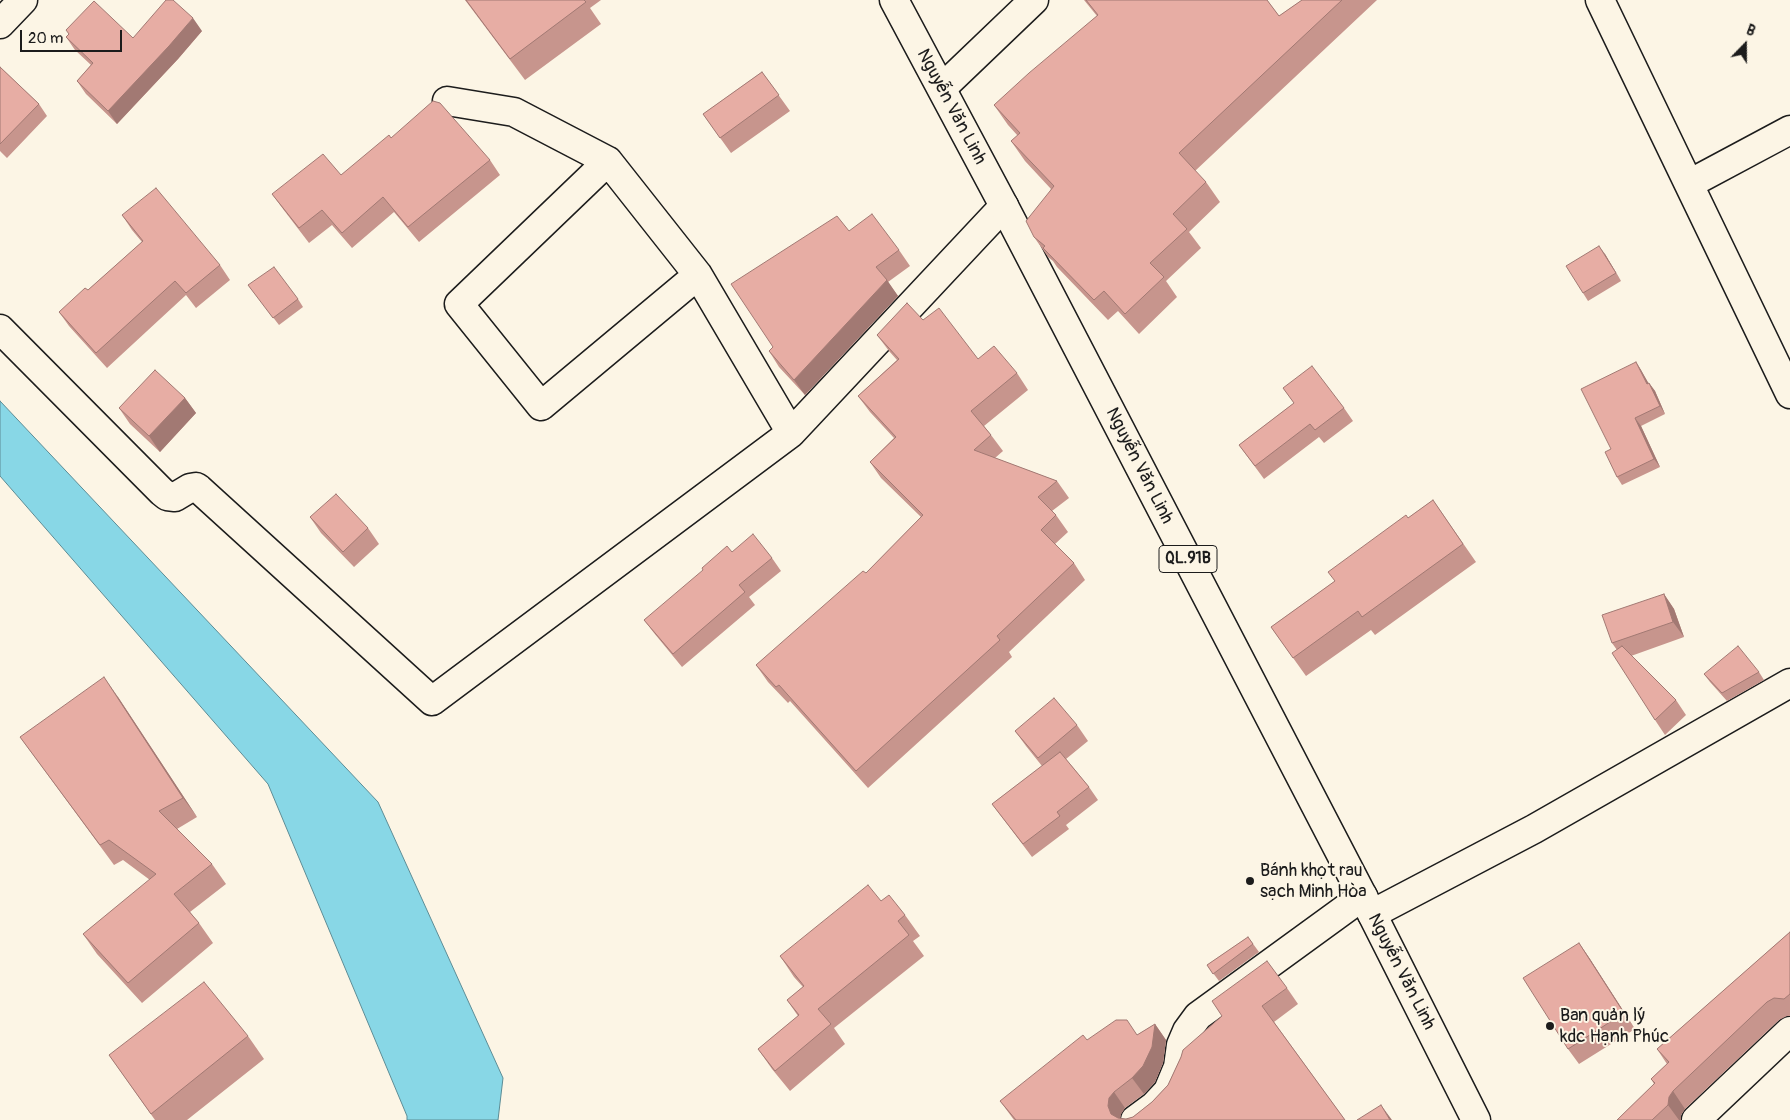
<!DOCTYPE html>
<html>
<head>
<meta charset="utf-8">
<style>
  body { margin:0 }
  #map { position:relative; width:1790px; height:1120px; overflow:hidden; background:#fcf5e5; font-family:Pangolin,sans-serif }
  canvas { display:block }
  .north { position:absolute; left:1720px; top:20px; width:50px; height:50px; -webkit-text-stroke:4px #fcf5e5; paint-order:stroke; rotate:22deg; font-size:14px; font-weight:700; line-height:20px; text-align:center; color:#1c1c1c }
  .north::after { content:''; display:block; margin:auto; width:18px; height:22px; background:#1c1c1c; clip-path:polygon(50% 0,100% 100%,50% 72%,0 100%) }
  .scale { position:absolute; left:20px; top:30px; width:102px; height:22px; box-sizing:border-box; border:2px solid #1c1c1c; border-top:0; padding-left:6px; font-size:15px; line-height:18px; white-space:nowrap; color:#1c1c1c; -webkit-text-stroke:4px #fcf5e5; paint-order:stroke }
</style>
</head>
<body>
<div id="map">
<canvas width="1790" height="1120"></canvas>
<div class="north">B</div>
<div class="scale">20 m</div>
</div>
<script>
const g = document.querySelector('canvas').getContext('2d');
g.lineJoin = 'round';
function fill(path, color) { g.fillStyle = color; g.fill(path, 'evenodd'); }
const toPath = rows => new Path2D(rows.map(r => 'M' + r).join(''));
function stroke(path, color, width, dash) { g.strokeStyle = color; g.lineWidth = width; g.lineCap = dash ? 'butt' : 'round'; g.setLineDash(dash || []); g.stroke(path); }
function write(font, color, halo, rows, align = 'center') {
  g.font = font + ' Pangolin,sans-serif'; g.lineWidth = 4; g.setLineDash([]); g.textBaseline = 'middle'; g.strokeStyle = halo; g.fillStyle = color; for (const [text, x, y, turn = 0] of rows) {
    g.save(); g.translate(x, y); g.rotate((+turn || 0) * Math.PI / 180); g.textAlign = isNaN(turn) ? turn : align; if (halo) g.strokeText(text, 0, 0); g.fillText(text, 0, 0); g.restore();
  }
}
const water = toPath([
  [0,401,378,802,503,1078,498,1120,407,1120,407,1116,268,784,0,476,0,401]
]);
const street = toPath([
  [1600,0,1790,394],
  [0,24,23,0],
  [942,88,1034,0],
  [447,101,514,112,608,161],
  [1689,184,1790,130],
  [698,275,608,161,459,304,541,406,698,275,791,433,1004,206],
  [0,329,162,492,167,496,175,497,190,488,196,487,199,489,432,701,791,433],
  [1372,914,1534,829,1790,683],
  [1135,1120,1154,1106,1168,1091,1178,1067,1181,1045,1187,1031,1198,1016,1363,896],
  [1696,1120,1790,1031]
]);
const highway = toPath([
  [894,0,1004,206,1372,914,1476,1120]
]);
const wall = toPath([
  [465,0,601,0,590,8,601,24,525,80],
  [1084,0,1267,0,1279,16,1302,0,1377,0,1195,171,1206,182,1220,202,1189,232,1201,248,1166,281,1177,297,1139,334,1118,311,1108,320,1057,267,1053,261,1048,257,1034,237,1051,189,1025,161,1011,141,1018,136,1008,125,994,105,1097,16],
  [202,31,178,59,117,124,86,94,77,81,91,65,75,50,66,37,69,34,133,38],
  [0,67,39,104,47,116,7,158,0,151],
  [762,72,790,111,731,153,703,114],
  [391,138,490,160,500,175,419,242,394,212,352,248,332,225,309,243,283,209,272,194,341,175],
  [122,215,220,265,230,280,196,308,186,295,107,368,69,326,59,312,88,290,142,242,132,230],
  [849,231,899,250,910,266,888,282,898,296,805,395,779,367,769,351,773,347],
  [1605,254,1621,281,1588,301,1583,293],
  [248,285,298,299,303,307,279,325],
  [923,320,978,359,1017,373,1028,390,984,426,991,435,1003,451,995,458,1057,481,1069,498,1052,511,1056,515,1068,532,1055,544,1074,563,1085,580,1009,652,1012,657,868,788,790,701,788,703,768,682,756,665,866,573,921,517,881,478,870,462,894,438,870,412,858,396,897,360,889,351,877,335],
  [1636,362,1641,370,1648,383,1649,383,1655,391,1665,414,1641,426,1660,467,1622,485,1617,477,1611,449],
  [1283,388,1344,408,1353,421,1324,443,1319,437,1264,479,1239,445,1294,403],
  [185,398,196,413,160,452,130,424,119,408],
  [1433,500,1476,562,1375,635,1371,630,1306,676,1271,627,1335,581,1408,518],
  [310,517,368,528,379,544,354,567,321,533],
  [732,552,772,558,781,571,749,597,755,605,682,667,654,633,644,620],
  [1664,594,1674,609,1684,637,1631,656,1676,700,1686,715,1665,735,1655,720,1617,650,1612,643],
  [1759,672,1764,680,1727,701,1710,682,1704,674],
  [118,697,197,817,177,829,212,864,226,884,190,912,199,923,213,943,142,1003,97,954,83,934,150,880,123,860,114,865,20,737],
  [1077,725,1088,741,1066,759,1089,787,1098,800,1066,825,1069,829,1032,857,992,804,1042,766,1026,746,1015,731],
  [881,901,905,915,920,936,913,941,924,956,834,1028,845,1044,790,1091,772,1069,758,1049,798,1016,787,1000,803,987,794,977,780,956],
  [1790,932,1790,1016,1787,1016,1779,1020,1685,1109,1681,1115,1681,1120,1617,1120,1654,1084,1651,1079,1667,1064,1657,1049],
  [1248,937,1259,952,1219,981,1207,965],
  [1579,943,1590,959,1635,1029,1579,1064,1568,1049],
  [1287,988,1298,1004,1274,1022,1345,1120,1014,1120,1000,1101,1087,1040,1137,1035,1155,1024,1166,1040,1163,1063,1155,1082,1144,1094,1125,1108,1121,1114,1120,1119,1126,1119,1133,1117,1152,1102,1168,1085,1181,1057],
  [248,1036,264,1059,187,1120,155,1120,109,1055]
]);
const shadedWall = toPath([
  [193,18,202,31,178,59,117,124,108,111],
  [1599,246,1605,254,1621,281,1616,273],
  [887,280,898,296,805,395,794,380],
  [1636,362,1641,370,1653,391,1647,384],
  [1649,383,1655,391,1665,414,1660,406],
  [185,398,196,413,160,452,149,436],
  [1635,418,1641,426,1660,467,1654,459],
  [1664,594,1674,609,1684,637,1673,622],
  [104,677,118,697,197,817,183,798],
  [1579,943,1590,959,1635,1029,1624,1013],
  [1155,1024,1166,1040,1163,1063,1155,1082,1144,1094,1132,1078],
  [1673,1091,1685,1109,1681,1115,1681,1120,1679,1120,1668,1105,1669,1097],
  [1114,1092,1125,1108,1121,1114,1120,1120,1111,1114,1108,1106,1109,1098],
  [1381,1105,1392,1120,1390,1120]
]);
const building = toPath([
  [166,0,173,0,193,18,169,46,108,111,77,81,93,63,66,37,69,34,66,30,94,1,133,38,166,0],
  [466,0,584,0,586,2,510,59,466,0],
  [1086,0,1267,0,1279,16,1302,0,1342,0,1179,153,1206,182,1173,214,1187,229,1150,263,1164,277,1125,314,1104,291,1094,300,1043,248,1045,246,1034,237,1026,221,1054,186,1011,141,1020,133,994,105,1029,73,1098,15,1086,0],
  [0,67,39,104,0,144,0,67],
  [762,72,779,95,720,138,703,114,762,72],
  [433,101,440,103,490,160,408,227,383,197,342,233,322,210,299,228,272,194,323,154,341,175,389,135,391,138,433,101],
  [156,188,220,265,186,293,175,281,96,353,59,312,85,288,88,290,143,241,122,215,156,188],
  [872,214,899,250,876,267,887,280,794,380,769,351,773,347,731,284,837,216,849,231,872,214],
  [1599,246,1616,273,1583,293,1566,266,1599,246],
  [274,267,298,299,273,318,248,285,274,267],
  [907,303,923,320,939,308,978,359,994,346,1017,373,971,411,991,435,974,450,1057,481,1038,497,1056,515,1041,530,1074,563,997,636,1000,640,856,771,779,685,776,687,756,665,863,571,866,573,923,515,870,462,896,437,858,396,899,359,877,335,907,303],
  [1636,362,1647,384,1649,383,1660,406,1635,418,1654,459,1617,477,1605,452,1611,449,1581,389,1636,362],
  [1312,366,1344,408,1315,430,1310,424,1255,466,1239,445,1294,403,1283,388,1312,366],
  [155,370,185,398,149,436,119,408,155,370],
  [336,494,368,528,343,552,310,517,336,494],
  [1433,500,1463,544,1362,617,1358,611,1293,658,1271,627,1335,581,1328,572,1406,515,1408,518,1433,500],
  [753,534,772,558,739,585,745,592,673,654,644,620,703,570,702,568,727,546,732,552,753,534],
  [1664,594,1673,622,1612,643,1602,615,1664,594],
  [1622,646,1676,700,1655,720,1612,653,1622,646],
  [1738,646,1759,672,1722,693,1704,674,1738,646],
  [104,677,183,798,159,811,212,864,174,894,199,923,128,983,83,934,156,874,109,840,100,845,20,737,104,677],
  [1054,698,1077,725,1038,758,1015,731,1054,698],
  [1060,752,1089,787,1057,812,1060,816,1023,844,992,804,1060,752],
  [868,885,881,901,889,895,905,915,898,921,909,935,818,1009,831,1024,775,1071,758,1049,799,1015,787,1000,804,986,780,956,868,885],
  [1790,932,1790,994,1784,999,1774,998,1767,1002,1673,1091,1669,1097,1668,1105,1652,1120,1617,1120,1655,1083,1651,1079,1669,1062,1657,1049,1790,932],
  [1248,937,1253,944,1213,974,1207,965,1248,937],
  [1579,943,1624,1013,1568,1049,1523,978,1579,943],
  [1267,961,1287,988,1262,1006,1345,1120,1016,1120,1000,1101,1083,1035,1087,1040,1116,1020,1127,1020,1137,1035,1155,1024,1152,1047,1143,1066,1132,1078,1114,1092,1109,1098,1108,1106,1111,1114,1118,1118,1126,1119,1133,1117,1152,1102,1168,1085,1181,1057,1183,1050,1222,1016,1212,1001,1267,961],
  [204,982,248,1036,151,1114,109,1055,204,982],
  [1381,1105,1390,1120,1357,1120,1381,1105]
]);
const markers = [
  [1250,881,5,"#1c1c1c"],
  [1550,1026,5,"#1c1c1c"]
];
const shields = [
  [1188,559,58]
];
const shieldNames = [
  ["QL.91B",1188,559]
];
const streetNames = [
  ["Nguyễn Văn Linh",951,107,62],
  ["Nguyễn Văn Linh",1139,466,63],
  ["Nguyễn Văn Linh",1401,972,63]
];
const poiNames = [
  ["Bánh khọt rau",1260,871],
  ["sạch Minh Hòa",1260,892],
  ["Ban quản lý",1560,1016],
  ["kdc Hạnh Phúc",1560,1037]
];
fill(water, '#88d7e6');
stroke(water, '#5d8c95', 1);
stroke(street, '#1c1c1c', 31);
stroke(highway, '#1c1c1c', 31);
stroke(street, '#fcf5e5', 28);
stroke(highway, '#fcf5e5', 28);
fill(wall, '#c7958d');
fill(shadedWall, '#a27973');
fill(building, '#e7ada4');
stroke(building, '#a27973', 1);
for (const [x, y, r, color] of markers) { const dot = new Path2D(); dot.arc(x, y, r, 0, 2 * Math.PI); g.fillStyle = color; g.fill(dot); stroke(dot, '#fcf5e5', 2); }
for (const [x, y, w] of shields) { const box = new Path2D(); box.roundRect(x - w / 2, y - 13.5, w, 27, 4); g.fillStyle = '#fcf5e5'; g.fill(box); stroke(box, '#1c1c1c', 1); }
write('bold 16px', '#1c1c1c', null, shieldNames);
write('18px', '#1c1c1c', '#fcf5e5', streetNames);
write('18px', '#1c1c1c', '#fcf5e5', poiNames, 'left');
</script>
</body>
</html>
